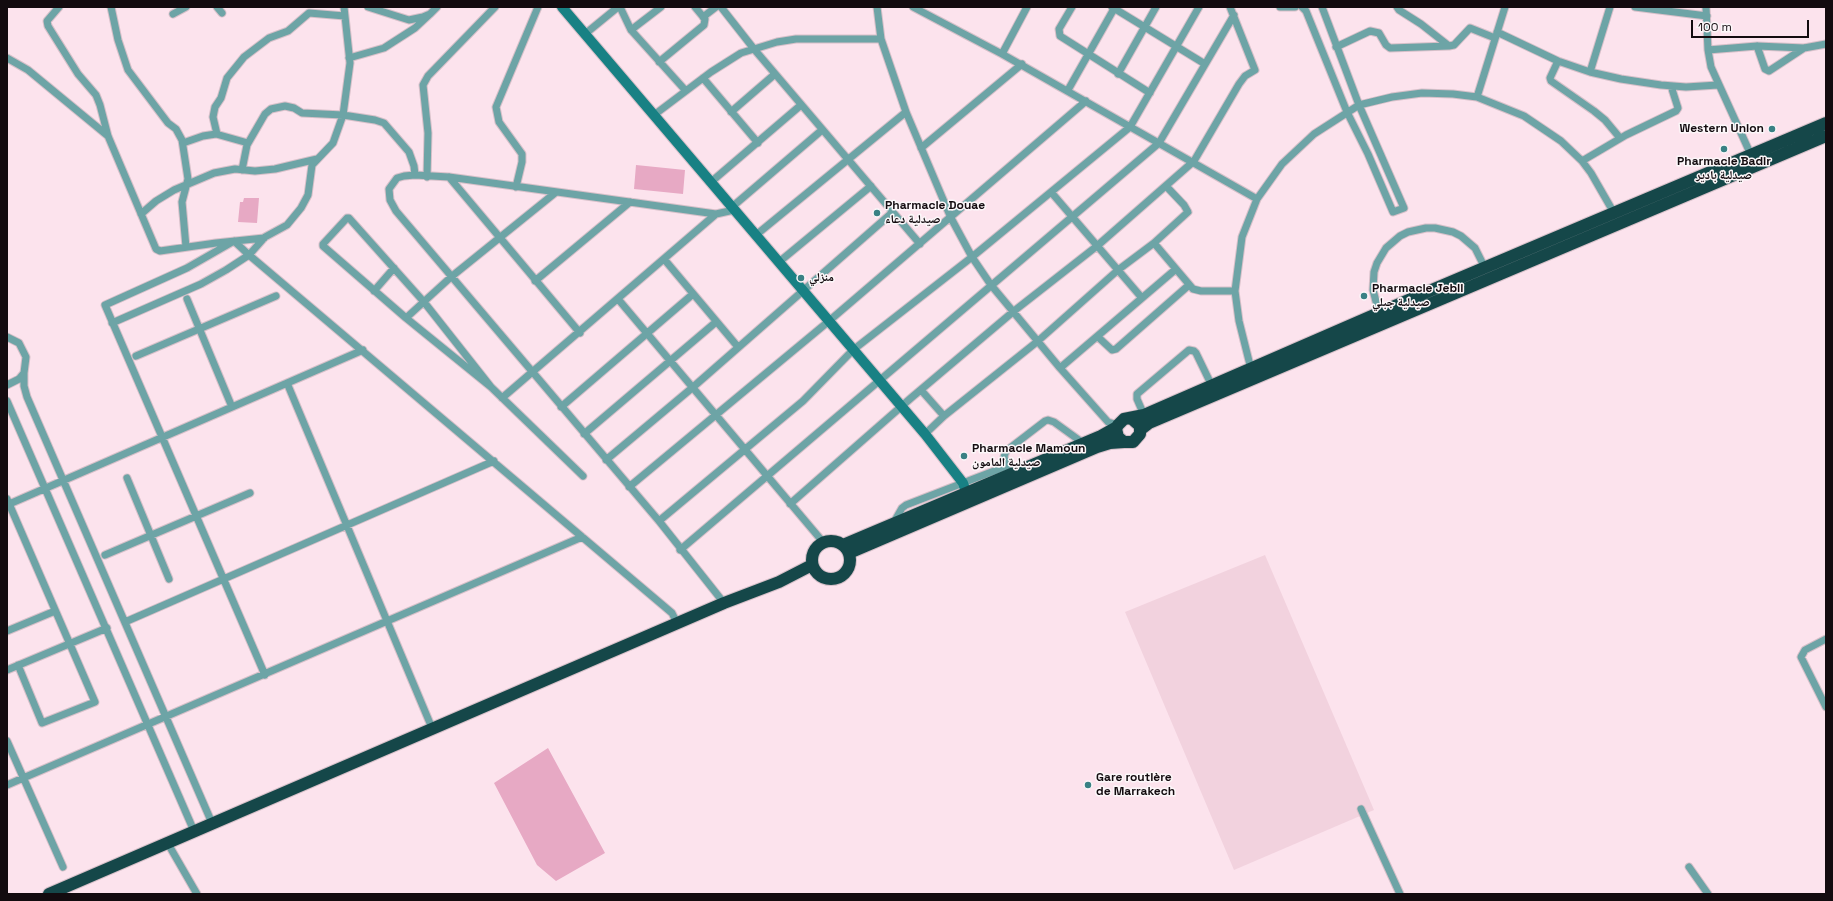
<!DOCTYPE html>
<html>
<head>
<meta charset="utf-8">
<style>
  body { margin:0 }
  #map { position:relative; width:1833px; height:901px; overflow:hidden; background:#fce3ed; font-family:"Space Grotesk",sans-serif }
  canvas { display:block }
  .frame { position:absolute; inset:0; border:8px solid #130b0f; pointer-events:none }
  .scale { position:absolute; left:1691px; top:20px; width:118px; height:18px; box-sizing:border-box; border:2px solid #130b0f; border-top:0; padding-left:5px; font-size:12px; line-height:14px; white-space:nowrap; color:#130b0f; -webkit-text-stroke:3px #fcf7f9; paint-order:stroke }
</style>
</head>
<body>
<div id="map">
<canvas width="1833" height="901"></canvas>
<div class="frame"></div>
<div class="scale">100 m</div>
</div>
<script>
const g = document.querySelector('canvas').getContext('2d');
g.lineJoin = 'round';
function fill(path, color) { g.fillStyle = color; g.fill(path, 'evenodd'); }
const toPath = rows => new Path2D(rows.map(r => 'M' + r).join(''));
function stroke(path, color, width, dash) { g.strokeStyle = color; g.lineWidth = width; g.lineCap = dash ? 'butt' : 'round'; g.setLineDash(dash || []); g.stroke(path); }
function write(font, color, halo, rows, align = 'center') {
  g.font = font + ' "Space Grotesk","Noto Naskh Arabic",sans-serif'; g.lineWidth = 3; g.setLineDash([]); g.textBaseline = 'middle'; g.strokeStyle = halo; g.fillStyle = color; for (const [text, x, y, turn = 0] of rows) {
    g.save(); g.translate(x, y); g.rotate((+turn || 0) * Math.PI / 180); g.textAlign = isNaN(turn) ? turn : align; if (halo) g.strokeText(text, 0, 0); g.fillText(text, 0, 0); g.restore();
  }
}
const built = toPath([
  [1265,555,1374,810,1234,870,1125,612]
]);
const green = toPath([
  [636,165,685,170,683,194,634,189],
  [244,198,259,198,257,223,238,222,240,202,243,202],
  [548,748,605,853,556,881,537,865,494,783]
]);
const street = toPath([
  [59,7,47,21,48,26,78,74,96,95,100,105,108,136,156,249,160,251,216,243,264,238],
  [111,7,118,40,128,70,168,123,176,129,182,140,188,179,182,202,186,247],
  [217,7,222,13],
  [368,7,409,20,423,17,430,14,437,7],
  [620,7,631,30,686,91],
  [721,7,754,49,920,244],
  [877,7,881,39,906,112,951,218,972,257,991,285,1060,368,1108,422,1118,425],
  [913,7,1002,54,1257,199],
  [1072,7,1059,29,1060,36,1150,93],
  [1112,7,1205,64],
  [1280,7,1295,7],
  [1302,7,1306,11,1347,112,1368,154,1393,212,1404,208,1359,105,1322,7],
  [1397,7,1399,10,1421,24,1449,46,1454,45,1470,28,1495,38],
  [1635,7,1707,16],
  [1706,7,1708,50,1711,67,1751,155],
  [173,14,186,7],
  [703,17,716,7],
  [631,30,661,7],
  [1497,32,1558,61,1590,72,1621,79,1661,85,1686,87,1718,85],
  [585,34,618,7],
  [1757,46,1765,69,1769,71,1804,48],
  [1336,47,1370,31,1379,33,1386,45,1390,48,1449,46],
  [1708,50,1757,46,1804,48,1826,44],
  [1002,54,1027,7],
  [7,58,28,70,108,136],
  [349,58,384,48,415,28,430,14],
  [1558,61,1550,78,1551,81,1594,111,1605,120,1620,138],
  [659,62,704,25,705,19,695,7],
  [1590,72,1610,7],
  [1118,74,1156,7],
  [703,78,758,143],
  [1068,90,1115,7],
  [1477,97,1505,7],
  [731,112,775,74],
  [654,115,711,72,741,53,777,42,796,39,881,39],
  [217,134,213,117,215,107,221,98,227,78,244,57,269,38,288,31,309,13,345,16],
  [183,143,203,136,216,134,248,143],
  [921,148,1022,64],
  [1582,161,1626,135,1676,111,1678,108,1671,86],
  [242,170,247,145,265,114,271,109,285,106,294,108,302,113,343,115,375,120,384,123,409,152,414,166,415,175],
  [427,177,428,133,423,85,428,76,495,7],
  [449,177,580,333],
  [711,182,801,105],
  [516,187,522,162,522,154,499,122,496,107,538,7],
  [1051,192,1142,298],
  [732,207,822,130],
  [141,214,156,201,174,190,214,173,235,169,255,171,275,169,317,159],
  [716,214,449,177,415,175,404,176,397,178,389,189,390,200,396,211,659,521,724,603],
  [756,235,906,112],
  [1154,243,1188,212,1184,205,1166,186],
  [664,259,738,347],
  [779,262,871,186],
  [535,281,630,202],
  [374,291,394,268],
  [187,299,232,407],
  [618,299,823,542],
  [1379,313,1373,290,1374,272,1377,263,1386,248,1400,236,1408,232,1426,228,1435,228,1453,232,1461,236,1475,248,1485,268],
  [406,318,451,277,555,193],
  [112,323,201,284,226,270,249,255,265,237,287,225,301,208,308,195,312,165,333,143,343,115,350,63,344,7],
  [7,337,19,343,26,357,24,373,19,379,7,385],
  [1098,337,1112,350,1116,349,1189,285],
  [136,356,276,296],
  [1060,368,1176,269],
  [1251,369,1239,321,1235,291,1242,237,1257,199,1282,164,1314,134,1359,105,1392,97,1422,93,1453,94,1477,97,1524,116,1561,141,1582,161,1591,173,1614,213],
  [24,373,24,386,27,397,212,823],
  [287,383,432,728],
  [491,387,424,302,349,218,347,218,323,244,323,246,406,318,491,387,583,476],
  [921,390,944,416],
  [502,398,716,214,734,210],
  [7,401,194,831],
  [561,407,693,294],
  [1144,415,1137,399,1137,394,1189,350,1194,351,1196,353,1212,386],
  [584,434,716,322],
  [925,434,944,416,1038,341,1118,270,1154,243,1193,289,1201,291,1235,291],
  [606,460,692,388,893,212],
  [127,478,169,579],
  [629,487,829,321,1086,101],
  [7,499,95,702,42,723,18,665],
  [790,504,911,398,1014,311,1097,246,1194,161,1239,84,1245,76,1255,70,1230,7],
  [7,505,363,350],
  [659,521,803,401,853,350,972,257,1130,127,1199,7],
  [894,522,902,508,906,505,1007,466,1004,457,1006,451,1045,421,1048,420,1054,422,1083,443],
  [680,550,1159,143,1234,15],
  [105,555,250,493],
  [125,622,494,461],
  [7,631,55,611],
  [1826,639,1805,650,1801,657,1826,707],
  [7,670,107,628],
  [265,675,105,305,187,268,234,241,249,255,672,613,677,623],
  [7,741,63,867],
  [7,785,582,537],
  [1361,809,1400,894],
  [167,842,197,894],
  [1689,867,1708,894]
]);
const secondary = toPath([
  [562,7,925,434,963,483,966,492]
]);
const highway = toPath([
  [1132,419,1140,426,1140,434,1133,442,1124,442,1118,437,1116,429,1118,425,1124,419,1144,415,1427,292,1826,123],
  [1140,430,1149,423,1826,136],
  '812 560a19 19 0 1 1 38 0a19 19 0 1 1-38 0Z',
  [843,545,1101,436,1117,427],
  [849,553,1097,447,1110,443,1124,442],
  [49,894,724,603,779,582,812,565]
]);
const markers = [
  [1772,129,4,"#398184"],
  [1724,149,4,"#398184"],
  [877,213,4,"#398184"],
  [801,278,4,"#398184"],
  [1364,296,4,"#398184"],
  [964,456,4,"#398184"],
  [1088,785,4,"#398184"]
];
const poiNames = [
  ["Western Union",1764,129,"right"],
  ["Pharmacie Badir",1724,162,"center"],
  ["صيدلية بادير",1724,176,"center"],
  ["Pharmacie Douae",885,206],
  ["صيدلية دعاء",885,220],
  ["منزلي",809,278],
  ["Pharmacie Jebli",1372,289],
  ["صيدلية جبلي",1372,303],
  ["Pharmacie Mamoun",972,449],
  ["صيدلية المامون",972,463],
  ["Gare routière",1096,778],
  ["de Marrakech",1096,792]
];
fill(built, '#f2d2de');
fill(green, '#e7a9c4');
stroke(street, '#d7c0c9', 9);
stroke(secondary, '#d7c0c9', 12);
stroke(highway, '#d7c0c9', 14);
stroke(street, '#6da4a6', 7);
stroke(secondary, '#188184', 10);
stroke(highway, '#154749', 12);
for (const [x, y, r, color] of markers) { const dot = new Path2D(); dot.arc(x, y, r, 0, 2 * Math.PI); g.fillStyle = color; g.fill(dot); stroke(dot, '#fcf7f9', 1.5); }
write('bold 12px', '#130b0f', '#fcf7f9', poiNames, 'left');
</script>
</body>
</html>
